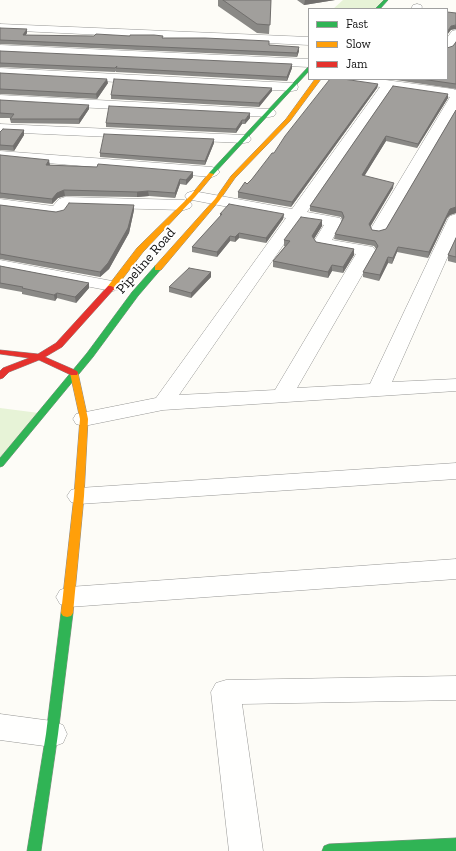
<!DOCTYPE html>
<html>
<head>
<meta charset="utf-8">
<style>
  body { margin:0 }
  #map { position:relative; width:456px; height:851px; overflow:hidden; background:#fdfcf7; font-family:"Zilla Slab",serif }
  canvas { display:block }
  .legend { position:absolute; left:308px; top:8px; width:140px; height:72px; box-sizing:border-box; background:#fff; border:1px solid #a0a0a0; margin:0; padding:5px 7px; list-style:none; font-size:12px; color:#111 }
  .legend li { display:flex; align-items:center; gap:8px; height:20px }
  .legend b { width:20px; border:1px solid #a0a0a0 }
</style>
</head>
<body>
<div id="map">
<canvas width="456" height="851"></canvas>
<ul class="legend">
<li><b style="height:5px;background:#30b455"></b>Fast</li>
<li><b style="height:5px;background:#ff9f0a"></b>Slow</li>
<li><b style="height:5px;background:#e5322d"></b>Jam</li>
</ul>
</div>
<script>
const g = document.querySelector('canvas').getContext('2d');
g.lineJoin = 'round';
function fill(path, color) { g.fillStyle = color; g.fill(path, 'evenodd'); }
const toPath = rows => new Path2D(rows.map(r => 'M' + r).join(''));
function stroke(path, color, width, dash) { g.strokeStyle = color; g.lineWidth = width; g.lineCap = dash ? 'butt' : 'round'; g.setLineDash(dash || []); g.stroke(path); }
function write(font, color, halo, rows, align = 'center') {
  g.font = font + ' "Zilla Slab",serif'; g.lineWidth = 4; g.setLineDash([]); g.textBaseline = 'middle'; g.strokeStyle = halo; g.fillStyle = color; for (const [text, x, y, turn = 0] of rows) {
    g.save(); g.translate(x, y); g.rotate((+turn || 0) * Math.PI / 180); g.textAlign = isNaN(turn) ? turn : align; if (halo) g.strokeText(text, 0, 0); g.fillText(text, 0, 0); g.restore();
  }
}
const green = toPath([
  [343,0,386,0,377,9,333,9],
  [0,408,39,413,0,458]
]);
const street = toPath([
  [417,4,421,5,422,7,421,9,411,9,413,5,417,4],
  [0,24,309,37,309,45,0,30,0,24],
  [456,30,456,42,451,50,447,51,447,38,452,31,456,30],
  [0,45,309,59,309,67,0,53,0,45],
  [0,68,292,83,297,84,298,87,297,90,292,91,0,76,0,68],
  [342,79,378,79,453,89,456,90,456,110,384,234,378,235,372,234,370,230,450,97,392,89,307,212,340,218,342,222,332,240,373,247,376,251,297,388,370,384,448,219,450,216,456,214,456,238,392,382,456,379,456,391,163,410,84,426,76,424,73,419,76,414,156,398,286,218,187,199,185,196,187,193,193,191,292,209,380,87,348,83,343,82,342,79],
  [300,221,324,225,313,243,316,247,356,254,275,390,179,395,300,221],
  [0,95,269,109,274,110,276,113,274,116,269,117,0,103,0,95],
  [0,124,244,135,249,136,251,139,249,142,244,143,0,132,0,124],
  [0,151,212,167,217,169,220,172,217,175,212,177,0,159,0,151],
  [65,197,184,200,190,202,192,205,190,208,184,210,69,207,63,214,57,216,0,209,0,199,53,206,59,199,65,197],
  [0,260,112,281,118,282,121,286,118,290,112,291,0,270,0,260],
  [456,463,456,479,79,504,71,502,67,496,71,490,79,488,456,463],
  [456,559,456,579,69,607,60,604,56,597,60,590,69,587,456,559],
  [456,676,456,700,242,704,263,851,229,851,211,692,216,683,226,680,456,676],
  [0,714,52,721,63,725,67,734,63,743,52,747,0,740,0,714]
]);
const fast = toPath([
  [384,0,388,0,380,9,375,9,384,0],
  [309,66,309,71,213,175,209,175,209,173,309,66],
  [155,266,158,266,162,268,138,296,93,357,3,466,0,467,0,458,87,353,132,292,155,266],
  [67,609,71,610,73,613,58,734,41,851,27,851,46,734,61,613,63,610,67,609],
  [456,838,456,851,322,851,324,846,329,844,456,838]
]);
const slow = toPath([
  [315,79,321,79,290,121,235,178,219,201,161,270,155,270,155,266,215,199,231,176,286,119,315,79],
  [209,173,214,174,195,197,143,252,114,290,108,290,108,286,137,248,191,195,209,173],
  [74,370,78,373,88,419,84,496,73,613,71,616,67,617,63,616,61,613,74,496,80,419,70,373,74,370]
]);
const jam = toPath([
  [108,286,111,286,115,288,62,347,45,357,77,371,78,373,77,375,71,375,39,360,9,372,3,378,0,379,0,371,3,368,29,358,0,354,0,350,38,354,56,343,108,286]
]);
const wall = toPath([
  [218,0,271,0,269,34,257,33,218,6],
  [297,0,335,0,304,5],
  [0,28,27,33,26,35,163,38,269,45,299,51,297,57,0,44],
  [456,42,456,89,389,79,447,79,453,46],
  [0,51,292,68,287,81,116,72,116,71,115,72,0,67],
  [0,73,108,83,97,99,0,94],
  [378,84,377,88,291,207,238,198,238,192,252,179,274,153],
  [393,86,448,98,417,148,386,141,364,176,393,188,370,226,372,230,379,231,386,229,456,110,456,213,450,215,447,218,428,258,397,252,392,264,388,263,379,281,363,277,363,272,376,249,374,246,334,239,335,234,342,220,341,217,310,211,310,206],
  [272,88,272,91,259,107,111,99,111,95],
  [0,100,89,109,79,124,11,123,10,119,11,118,0,118],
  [250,118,245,124,242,124,236,133,106,127,106,123],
  [24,130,24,135,14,151,0,150,0,132],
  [214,143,205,165,100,157,100,153],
  [0,155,50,165,193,172,193,177,186,185,180,184,175,198,149,196,137,197,65,196,58,198,52,204,0,198],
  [0,205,56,212,134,205,134,210,129,233,109,269,100,277,0,259],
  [220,214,284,214,283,219,266,243,239,238,235,242,230,241,217,257,192,252,192,247,220,217],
  [322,220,322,226,314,239,316,242,354,249,354,255,343,273,332,271,328,278,273,267,273,261,285,246,284,246,284,240],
  [456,238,456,263,448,261,448,255],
  [0,266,89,283,89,288,76,303,57,298,55,301,22,294,22,292,0,288],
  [211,272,211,277,191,298,169,292,169,287]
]);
const shadedWall = toPath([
  [305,0,335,0,304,5],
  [456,25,456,29,451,30,447,35,447,32,451,26],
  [27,29,27,33,23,38,23,35],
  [299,47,299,51,297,57,297,53],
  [292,64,292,68,287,81,287,77],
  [107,79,108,83,97,99,96,94],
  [378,84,377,88,291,207,292,202],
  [272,88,272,91,259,107,259,103],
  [448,94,448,98,417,148,418,144],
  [89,105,89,109,79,124,79,119],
  [250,113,250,118,245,124,245,120],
  [242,120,242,124,236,133,236,129],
  [24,130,24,135,14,151,13,146],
  [386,136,386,141,362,180,362,175],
  [214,139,214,143,205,165,205,161],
  [49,160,50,165,46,165],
  [193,172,193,177,186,185,186,180],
  [180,179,180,184,175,198,175,193],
  [394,183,393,188,369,229,369,224],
  [64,190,65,196,58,198,52,204,52,199,57,193],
  [148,191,149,196,137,197,137,192],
  [134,205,134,210,129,233,109,269,100,277,100,272],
  [456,207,456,213,450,215,447,218,428,258,429,252,448,213,450,209],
  [284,214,283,219,266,243,266,238],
  [322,220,322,226,312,242,312,236],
  [239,233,239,238,235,242,235,237],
  [230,236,230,241,217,257,217,252],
  [398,247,397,252,392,264,393,258],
  [354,249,354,255,343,273,343,267],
  [388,257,388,263,379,281,380,275],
  [332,265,332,271,328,278,328,272],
  [211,272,211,277,191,298,191,293],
  [89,283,89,288,76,303,75,297],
  [57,293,57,298,55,301,54,295]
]);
const building = toPath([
  [223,0,271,0,270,25,257,24,223,0],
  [447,12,456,13,456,25,451,26,447,32,447,12],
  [0,28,27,29,23,35,94,36,96,34,130,36,130,35,154,35,163,36,162,38,205,38,269,41,269,45,299,47,297,53,0,40,0,28],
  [456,42,456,84,421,79,447,79,447,48,453,46,456,42],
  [0,51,292,64,287,77,116,68,117,66,115,68,0,63,0,51],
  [0,73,107,79,96,94,0,89,0,73],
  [114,79,272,88,259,103,111,95,114,79],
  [330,79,343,79,378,84,292,202,238,192,245,182,247,184,252,179,272,153,274,153,285,136,330,79],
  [393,86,448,94,418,144,386,136,362,175,394,183,369,224,372,230,379,231,386,229,456,110,456,207,450,209,448,213,429,252,398,247,393,258,388,257,380,275,363,272,378,246,375,241,335,234,344,217,342,212,310,206,393,86],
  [0,100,89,105,79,119,10,119,14,114,0,113,0,100],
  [109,106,250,113,245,120,242,120,236,129,106,123,109,106],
  [3,129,24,130,13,146,0,145,0,132,3,129],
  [104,134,214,139,205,161,100,153,104,134],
  [0,155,49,160,46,165,97,167,98,164,193,172,186,180,180,179,175,193,148,191,137,192,64,190,57,193,52,199,0,193,0,155],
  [69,203,134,205,128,228,108,263,100,272,0,254,0,205,56,212,64,210,69,203],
  [229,204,284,214,266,238,239,233,235,237,230,236,217,252,192,247,222,214,220,214,229,204],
  [301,217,322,220,312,236,316,242,354,249,343,267,332,265,328,272,273,261,290,241,284,240,301,217],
  [456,238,456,257,448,255,456,238],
  [0,266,89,283,75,297,57,293,54,295,22,288,23,287,0,283,0,266],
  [189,268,211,272,191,293,169,287,189,268]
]);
const streetNames = [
  ["Pipeline Road",146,261,-49]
];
fill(green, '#e7f3d7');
stroke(street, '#979795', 1);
stroke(fast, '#8e8d8b', 1);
stroke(slow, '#8e8d8b', 1);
stroke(jam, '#8e8d8b', 1);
fill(street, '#fffffe');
fill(fast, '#30b455');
fill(slow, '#ff9f0a');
fill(jam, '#e5322d');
fill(wall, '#8a8986');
fill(shadedWall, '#716f6d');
fill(building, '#a19f9c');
stroke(building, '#716f6d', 1);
write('14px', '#111', '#fff', streetNames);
</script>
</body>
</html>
